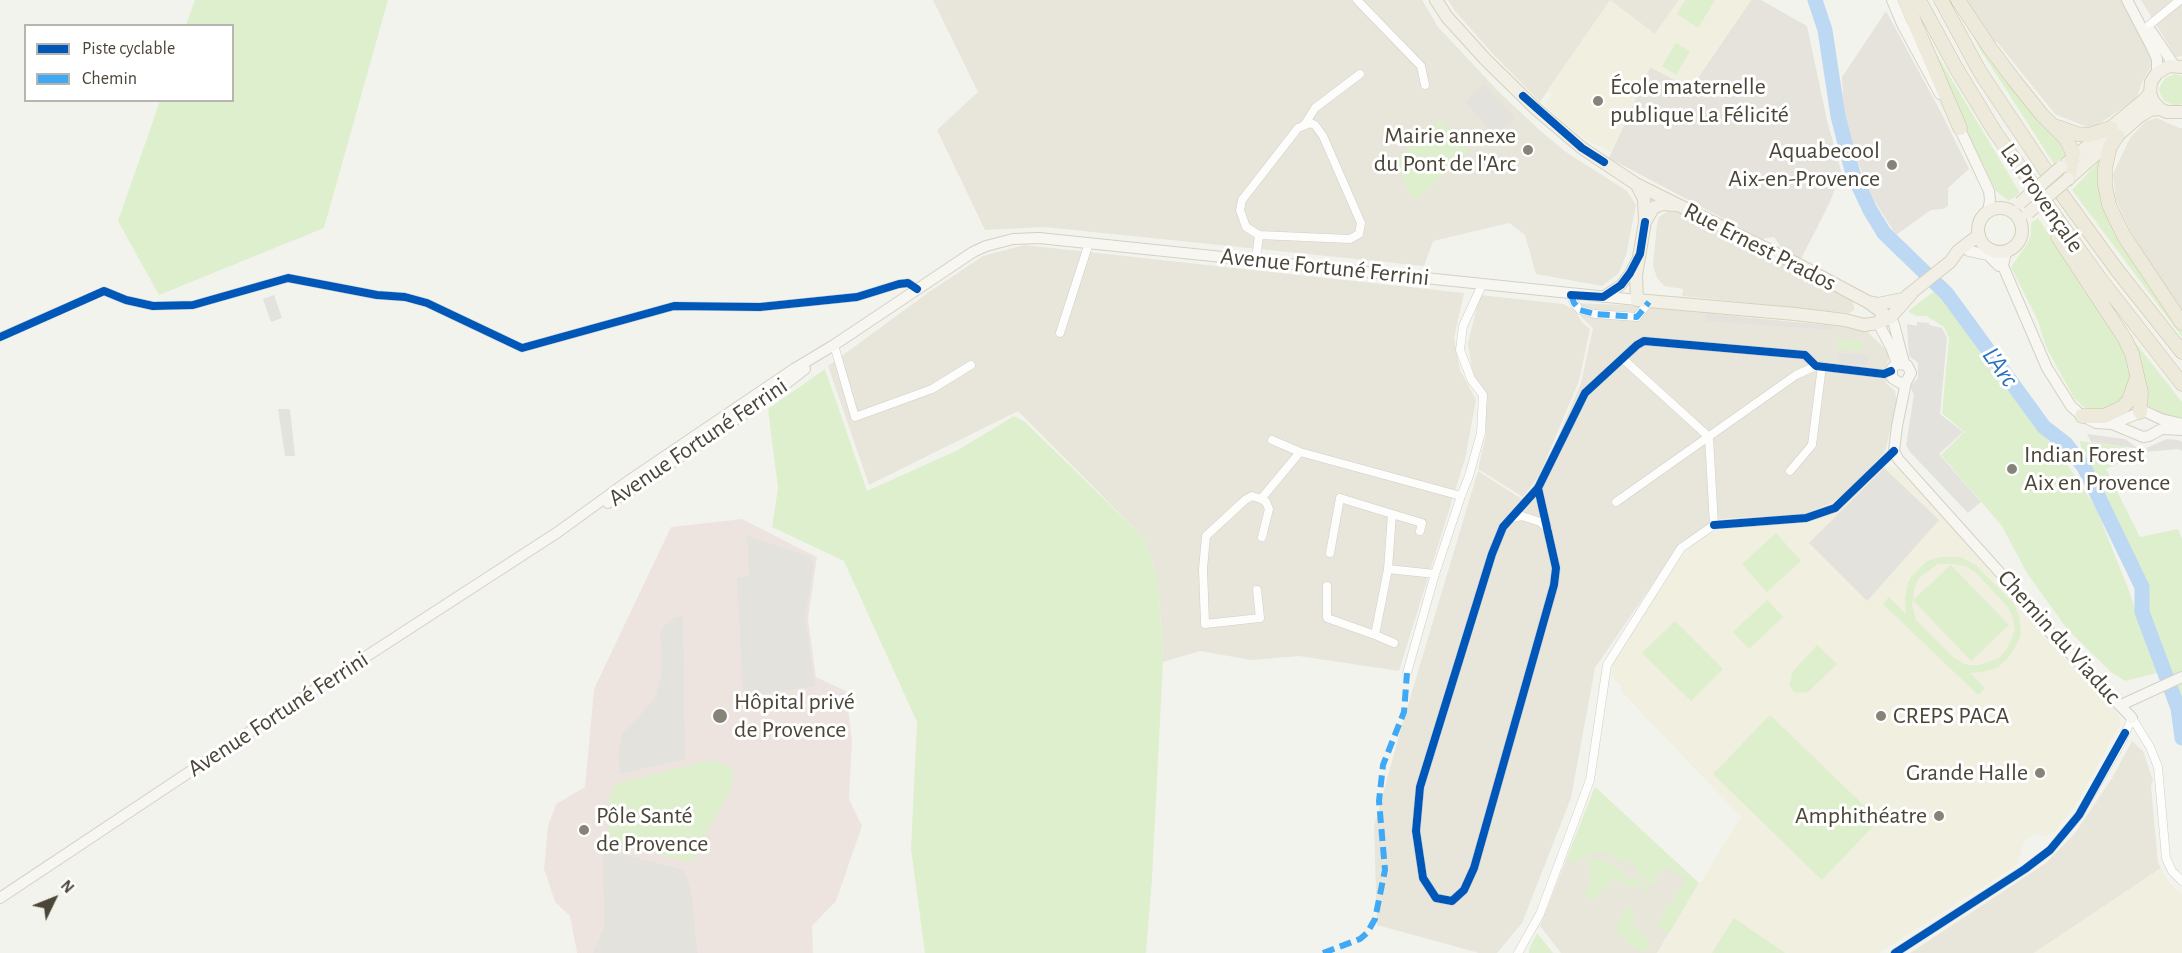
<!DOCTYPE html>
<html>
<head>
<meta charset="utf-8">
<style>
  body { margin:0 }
  #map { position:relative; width:2182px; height:953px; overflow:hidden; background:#f3f3ee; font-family:"Alegreya Sans",sans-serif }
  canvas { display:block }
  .legend { position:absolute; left:24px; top:24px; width:210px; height:78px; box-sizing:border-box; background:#fff; border:2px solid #b7b5af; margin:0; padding:8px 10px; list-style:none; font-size:18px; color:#4c4638 }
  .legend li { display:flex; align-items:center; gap:12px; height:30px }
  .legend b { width:30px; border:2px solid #b7b5af }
  .north { position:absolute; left:24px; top:869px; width:60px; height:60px; -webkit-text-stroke:4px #fff; paint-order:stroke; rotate:47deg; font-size:16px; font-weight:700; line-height:24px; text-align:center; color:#4c4638 }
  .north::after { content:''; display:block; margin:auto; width:21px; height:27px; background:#4c4638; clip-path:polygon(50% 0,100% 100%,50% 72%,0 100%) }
</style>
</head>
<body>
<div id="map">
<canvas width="2182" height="953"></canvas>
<ul class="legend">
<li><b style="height:8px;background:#0057b8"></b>Piste cyclable</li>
<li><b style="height:8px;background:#3fa9f5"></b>Chemin</li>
</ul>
<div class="north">N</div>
</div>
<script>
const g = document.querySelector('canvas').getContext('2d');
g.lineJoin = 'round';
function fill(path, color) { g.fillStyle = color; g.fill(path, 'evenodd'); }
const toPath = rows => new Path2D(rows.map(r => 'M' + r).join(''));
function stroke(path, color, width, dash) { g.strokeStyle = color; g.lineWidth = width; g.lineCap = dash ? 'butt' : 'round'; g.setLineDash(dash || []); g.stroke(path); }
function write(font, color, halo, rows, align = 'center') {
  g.font = font + ' "Alegreya Sans",sans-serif'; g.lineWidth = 6; g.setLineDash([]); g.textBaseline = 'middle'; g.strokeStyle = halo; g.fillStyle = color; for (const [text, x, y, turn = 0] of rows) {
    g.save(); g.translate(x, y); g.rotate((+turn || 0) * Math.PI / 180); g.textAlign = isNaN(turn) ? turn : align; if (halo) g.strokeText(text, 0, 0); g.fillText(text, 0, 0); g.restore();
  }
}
const residential = toPath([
  [933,0,1422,0,1438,27,1500,93,1543,133,1566,152,1627,191,1636,205,1626,255,1619,273,1602,286,1536,274,1525,235,1509,223,1433,241,1424,266,1044,227,985,230,937,130,978,92],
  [1448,0,1679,0,1655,34,1610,1,1540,102,1493,54,1455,11],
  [1967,0,2121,0,2150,55,2151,67,2142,82,2137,98,2092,129,2055,114,1997,42,1995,42],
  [2141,0,2182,0,2182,56,2176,57],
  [2157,118,2179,128,2182,128,2182,309,2153,270,2132,234,2116,200,2113,174,2130,138,2146,121],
  [1668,211,1677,212,1817,279,1852,301,1854,306,1854,310,1849,313,1682,296,1683,289,1664,286,1657,278,1653,265,1657,224,1659,217],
  [1024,245,1464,293,1454,338,1460,370,1476,400,1465,459,1399,671,1299,656,1251,660,1200,651,1163,662,1159,593,1153,564,1146,543,1141,535,1018,411,869,485,828,366,929,292,983,256],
  [1480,295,1563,304,1575,310,1582,322,1590,329,1579,381,1539,476,1523,497,1478,469,1486,435,1486,394,1473,377,1468,343],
  [1574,303,1624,305,1865,329,1890,354,1886,366,1886,383,1895,391,1897,402,1885,452,1852,487,1832,503,1804,514,1720,519,1707,525,1680,544,1595,668,1571,798,1522,923,1497,953,1479,953,1377,925,1374,826,1402,725,1478,471,1523,500,1541,477,1581,383,1593,328,1582,318],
  [2132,741,2143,751,2153,780,2151,785,2154,820,2158,863,2161,868,2034,953,1910,953,2046,863,2075,833,2112,778],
  [1595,787,1699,883,1657,953,1561,953,1540,926]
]);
const industrial = toPath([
  [1751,0,1761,0,1807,26,1827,120,1841,171,1830,202,1801,259,1783,250,1774,237,1762,239,1609,158,1650,67,1691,88],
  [1886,11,1943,116,1969,169,1948,188,1948,206,1943,209,1931,210,1896,235,1867,189,1844,118,1842,77]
]);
const education = toPath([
  [1610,0,1655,34,1679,0,1751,0,1690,88,1650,67,1611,152,1585,139,1565,124,1545,105,1552,95,1547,91],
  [1883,467,1899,468,2032,619,2041,634,2116,710,2121,723,2075,806,2055,831,2047,836,2034,834,2024,841,2018,863,2014,867,1879,953,1657,953,1741,817,1621,691,1622,687,1612,677,1613,663,1638,621,1680,558,1699,539,1717,531,1746,525,1805,523,1840,508],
  [2161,868,2170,884,2182,893,2182,953,2034,953]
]);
const medical = toPath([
  [742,519,817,557,808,619,816,677,846,691,852,741,849,799,862,826,836,901,812,926,813,953,577,953,570,916,555,902,544,869,548,826,556,804,585,787,594,689,671,527]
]);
const green = toPath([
  [195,0,388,0,324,228,159,295,118,221,160,101,232,100,232,26,186,25],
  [1685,0,1715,0,1698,28,1677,14],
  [1957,4,2062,143,2066,156,2054,164,1981,51],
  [1922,30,2020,193,2009,201,1996,191,1958,114],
  [1676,43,1690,51,1676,75,1662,66],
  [2175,74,2182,76,2182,104,2178,105,2173,105,2164,101,2159,91,2160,86,2165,78],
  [1441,119,1469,152,1418,198,1411,198,1396,160],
  [2102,158,2101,180,2182,330,2182,337,2072,190],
  [2038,218,2120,340,2130,364,2131,386,2124,400,2109,410,2096,411,2086,409,2074,398,2046,347,2038,321,2011,267,2027,244,2031,234,2031,223],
  [1937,289,1998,379,2053,443,2096,508,2128,588,2157,673,2125,681,2111,672,2067,629,2027,573,2002,526,1941,455,1964,432,1942,413,1949,338,1944,327,1933,320,1926,316,1916,316,1908,311],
  [2131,337,2182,402,2182,420,2159,413,2154,408,2145,405],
  [1838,339,1862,341,1861,351,1837,349],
  [825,369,867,491,958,450,1014,416,1025,422,1141,535,1146,543,1153,564,1159,593,1163,662,1152,879,1146,953,925,953,911,849,917,722,844,561,772,527,778,488,768,409],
  [2080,441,2124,447,2134,456,2106,469,2140,537,2178,529,2182,539,2182,738,2178,707,2142,612,2142,587,2084,467],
  [1776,533,1801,561,1767,592,1742,564],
  [1941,557,1961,557,1976,565,2014,604,2019,616,2021,633,2018,642,2008,658,1997,668,1982,672,1970,673,1985,688,1978,695,1883,604,1889,597,1906,614,1905,599,1908,583,1911,577,1927,561],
  [1938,564,1953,564,1966,566,1976,573,2007,606,2012,615,2015,630,2007,649,1999,658,1979,665,1969,665,1962,663,1954,658,1916,620,1912,605,1915,586,1919,578],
  [1951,565,2009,625,1971,661,1913,600],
  [1767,600,1783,617,1749,649,1733,632],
  [1675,621,1723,669,1691,701,1642,653],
  [1817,645,1837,664,1808,692,1797,693,1792,690,1789,684,1792,676,1791,674],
  [1770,715,1879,820,1822,880,1713,774],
  [707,761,718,761,725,764,731,769,734,778,730,792,699,847,696,856,692,861,686,861,620,844,611,838,609,832,610,793,614,787,619,783],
  [1595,787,1699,883,1669,933,1657,926,1663,916,1662,914,1667,905,1670,906,1686,879,1666,866,1655,879,1657,881,1655,885,1652,885,1637,875,1638,870,1632,863,1620,861,1605,853,1591,853,1574,862,1571,862,1567,858],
  [1600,859,1619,869,1626,879,1636,878,1650,887,1648,890,1637,883,1633,890,1614,878,1609,886,1606,885,1595,901,1585,895,1591,875,1590,866,1584,865,1589,860],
  [1627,906,1633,911,1633,922,1638,931,1651,943,1649,949,1643,953,1628,944,1616,929],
  [1734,918,1785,953,1712,953],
  [1537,933,1553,953,1529,953,1529,949]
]);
const parking = toPath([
  [1484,84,1515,118,1496,137,1465,101],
  [274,295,282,318,271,322,263,299],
  [1706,314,1834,326,1834,330,1707,321],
  [1917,322,1929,323,1929,325,1942,328,1947,338,1940,414,1963,432,1939,454,1981,502,1968,513,1910,452,1906,445,1914,395,1910,386,1918,378,1918,363,1909,356,1907,324,1917,326],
  [1839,353,1868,355,1867,365,1839,363],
  [278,409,290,409,295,456,285,456],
  [2087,434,2125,439,2136,447,2144,449,2167,439,2178,440,2182,442,2182,451,2179,449,2144,452,2134,448,2091,442],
  [1884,468,1939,520,1867,601,1809,543],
  [747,536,811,557,814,564,805,618,815,686,743,697,737,577,749,576],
  [683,616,685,759,620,774,618,756,622,734,643,712,655,697,661,677,662,652,660,632,667,623,675,617],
  [603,849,684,870,692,894,695,936,698,953,593,953,604,929]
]);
const river = toPath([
  [1815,0,1825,30,1838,116,1853,174,1870,210,1884,233,1947,294,2044,427,2066,444,2084,467,2142,587,2142,612,2178,708,2182,738]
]);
const street = toPath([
  [1357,0,1421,66,1425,85],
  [2148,26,2180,0],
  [1310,123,1315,125,1323,136,1361,223,1359,234,1350,239,1259,235,1246,227,1240,210,1242,200,1298,128,1310,123],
  [1305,124,1315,108,1360,74],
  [1256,259,1259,235],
  [1571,295,1574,303,1580,310,1595,314,1637,317,1649,302],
  [1060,333,1089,243],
  [0,337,104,291,126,300,153,306,193,305,288,278,377,295,405,297,427,303,522,348,674,306,760,307,857,297,899,284,908,283,917,289],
  [834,345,855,417,932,389,971,365],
  [1623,359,1709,437,1714,525],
  [1272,440,1300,452,1461,496],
  [1790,471,1812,445,1822,366],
  [1538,488,1556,568,1554,585,1474,868,1464,890,1452,901,1436,898,1423,878,1416,831,1420,787,1492,554,1503,527,1538,488,1585,393,1637,345,1644,341,1805,355,1816,366,1884,374,1891,371],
  [1261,499,1266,502,1269,509,1262,537],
  [1616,502,1796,375,1816,366],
  [1392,514,1422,523,1420,531],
  [1512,518,1522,516,1540,522,1548,529],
  [1330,553,1340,498,1392,514,1388,569],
  [1327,586,1327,618,1375,635,1388,569,1435,574],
  [1257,590,1260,618,1205,624,1203,569,1206,536,1245,500,1252,496,1261,499,1300,452],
  [1375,635,1394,643],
  [1407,673,1435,574,1461,496,1469,476,1481,433,1483,395,1471,379,1460,350,1463,326,1482,285],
  [2132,718,2150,747,2158,767,2166,858,2172,871,2182,881],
  [1518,953,1540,914,1590,780,1607,665,1681,548,1714,525,1806,518,1835,508,1894,451],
  [1895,953,2025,869,2050,850,2079,815,2121,743,2132,718]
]);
const secondary = toPath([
  [1892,0,1902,24,1940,94],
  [2127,0,2150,44,2157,59,2157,73],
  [2151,31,2174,65],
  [1957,123,1989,191,1990,200,1988,212],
  [1969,251,1988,255,1999,266],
  [1995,251,2003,266,2047,368,2071,406,2082,416,2096,423,2112,424,2143,437,2149,436,2162,429,2182,430],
  [2003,266,2006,251],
  [1603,297,1621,285,1630,273,1637,260],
  [1897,364,1891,347,1878,323,1883,313,1890,318,1894,324,1904,363],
  [1906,382,1900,383,1892,378,1892,368,1897,364,1907,365,1911,373,1906,382,1897,426,1894,451,1898,459,2011,585,2043,625,2132,718],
  [2112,424,2144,411,2161,419,2182,424],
  [608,503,633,489,770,396,805,369],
  [2121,705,2182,677],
  [0,898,242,737,558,532,627,482,794,369,834,345,973,252,986,246,1013,239,1039,238,1637,300]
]);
const primary = toPath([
  [1436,0,1447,17,1485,59,1536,109,1582,148,1636,184,1799,265,1868,302,1883,313],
  [2182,67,2169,66,2157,73,2151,82,2150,93,2153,101,2160,109,2167,112,2182,112],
  [2067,163,2143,101,2150,93],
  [2068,179,2140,116,2150,110,2160,109],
  [1637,185,1644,199,1645,222,1636,275,1637,300,1795,314,1845,320,1864,325,1878,323,1890,318,1912,293],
  '1978 230a22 22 0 1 1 44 0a22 22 0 1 1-44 0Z',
  [1645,222,1653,208,1662,204,1676,205],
  [1907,296,1950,262,1958,251,1979,235],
  [1869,302,1878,304,1903,299]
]);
const highway = toPath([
  [1905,0,1960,128],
  [1919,0,1956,68,1995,132,2101,280,2182,384],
  [1941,0,1980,72,2058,189,2117,270,2182,352],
  [1958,0,1990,48,2014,80,2042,115,2066,139,2073,153,2068,179],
  [2058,127,2077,134,2089,135,2111,128],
  [2117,136,2110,147,2105,168,2105,185,2109,205,2124,236,2182,323],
  [2058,237,2125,339,2132,354,2141,392,2140,412],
  [2082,416,2104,416,2123,407,2129,400,2136,380]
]);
const primaryBridge = toPath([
  [2020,203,2061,167],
  [2028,213,2068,179]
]);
const quiet = toPath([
  [1571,295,1574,303,1580,310,1595,314,1637,317,1649,302],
  [1323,953,1360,939,1367,933,1375,919,1385,870,1379,801,1383,765,1404,712,1407,673]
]);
const cycleway = toPath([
  [1523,96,1582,148,1604,162],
  [1571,295,1603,297,1621,285,1630,273,1640,254,1645,222],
  [0,337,104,291,126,300,153,306,193,305,288,278,377,295,405,297,427,303,522,348,674,306,760,307,857,297,899,284,908,283,917,289],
  [1538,488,1556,568,1554,585,1474,868,1464,890,1452,901,1436,898,1423,878,1416,831,1420,787,1492,554,1503,527,1538,488,1585,393,1637,345,1644,341,1805,355,1816,366,1884,374,1891,371],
  [1714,525,1806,518,1835,508,1894,451],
  [1895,953,2025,869,2050,850,2079,815,2125,733]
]);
const markers = [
  [1598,101,6,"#868378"],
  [1528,150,6,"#868378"],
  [1892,165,6,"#868378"],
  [2012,469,6,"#868378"],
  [720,716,8,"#868378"],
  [1881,716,6,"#868378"],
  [2040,773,6,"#868378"],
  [1939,816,6,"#868378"],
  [584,830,6,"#868378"]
];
const poiNames = [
  ["École maternelle",1610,87],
  ["publique La Félicité",1610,115],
  ["Mairie annexe",1516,136,"right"],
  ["du Pont de l'Arc",1516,164,"right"],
  ["Aquabecool",1880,151,"right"],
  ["Aix-en-Provence",1880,179,"right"],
  ["Indian Forest",2024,455],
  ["Aix en Provence",2024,483],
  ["Hôpital privé",734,702],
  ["de Provence",734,730],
  ["CREPS PACA",1893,716],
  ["Grande Halle",2028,773,"right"],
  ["Pôle Santé",596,816],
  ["de Provence",596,844],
  ["Amphithéatre",1927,816,"right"]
];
const streetNames = [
  ["La Provençale",2042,198,55],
  ["Rue Ernest Prados",1760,247,27],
  ["Avenue Fortuné Ferrini",1325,267,6],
  ["Avenue Fortuné Ferrini",698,442,-34],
  ["Chemin du Viaduc",2059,637,48],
  ["Avenue Fortuné Ferrini",278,714,-33]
];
const waterNames = [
  ["L'Arc",2000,367,54]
];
fill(residential, '#e8e5db');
fill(industrial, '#e6e3dd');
fill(education, '#f1efe0');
fill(medical, '#eee4df');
fill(green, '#deefcd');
fill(parking, '#e3e2dd');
stroke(river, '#bdd8f3', 15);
stroke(street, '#d0cec8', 9);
stroke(secondary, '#d3d1c5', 12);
stroke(primary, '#d6d1ba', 14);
stroke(highway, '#ccc4a8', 15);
stroke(street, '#fdfdfc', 8);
stroke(secondary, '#f7f6f1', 10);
stroke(primary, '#f2f0e6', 12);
stroke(highway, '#edeadb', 14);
stroke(primaryBridge, '#d6d1ba', 14, []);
stroke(primaryBridge, '#f2f0e6', 12);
stroke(quiet, '#3fa9f5', 6, [12, 6]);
stroke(cycleway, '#0057b8', 8);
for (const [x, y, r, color] of markers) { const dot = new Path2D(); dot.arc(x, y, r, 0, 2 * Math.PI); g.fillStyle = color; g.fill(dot); stroke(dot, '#fff', 2); }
write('24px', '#4c4638', '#fff', poiNames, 'left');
write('24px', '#4c4638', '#fff', streetNames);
write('italic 26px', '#2970bf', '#fff', waterNames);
</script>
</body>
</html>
